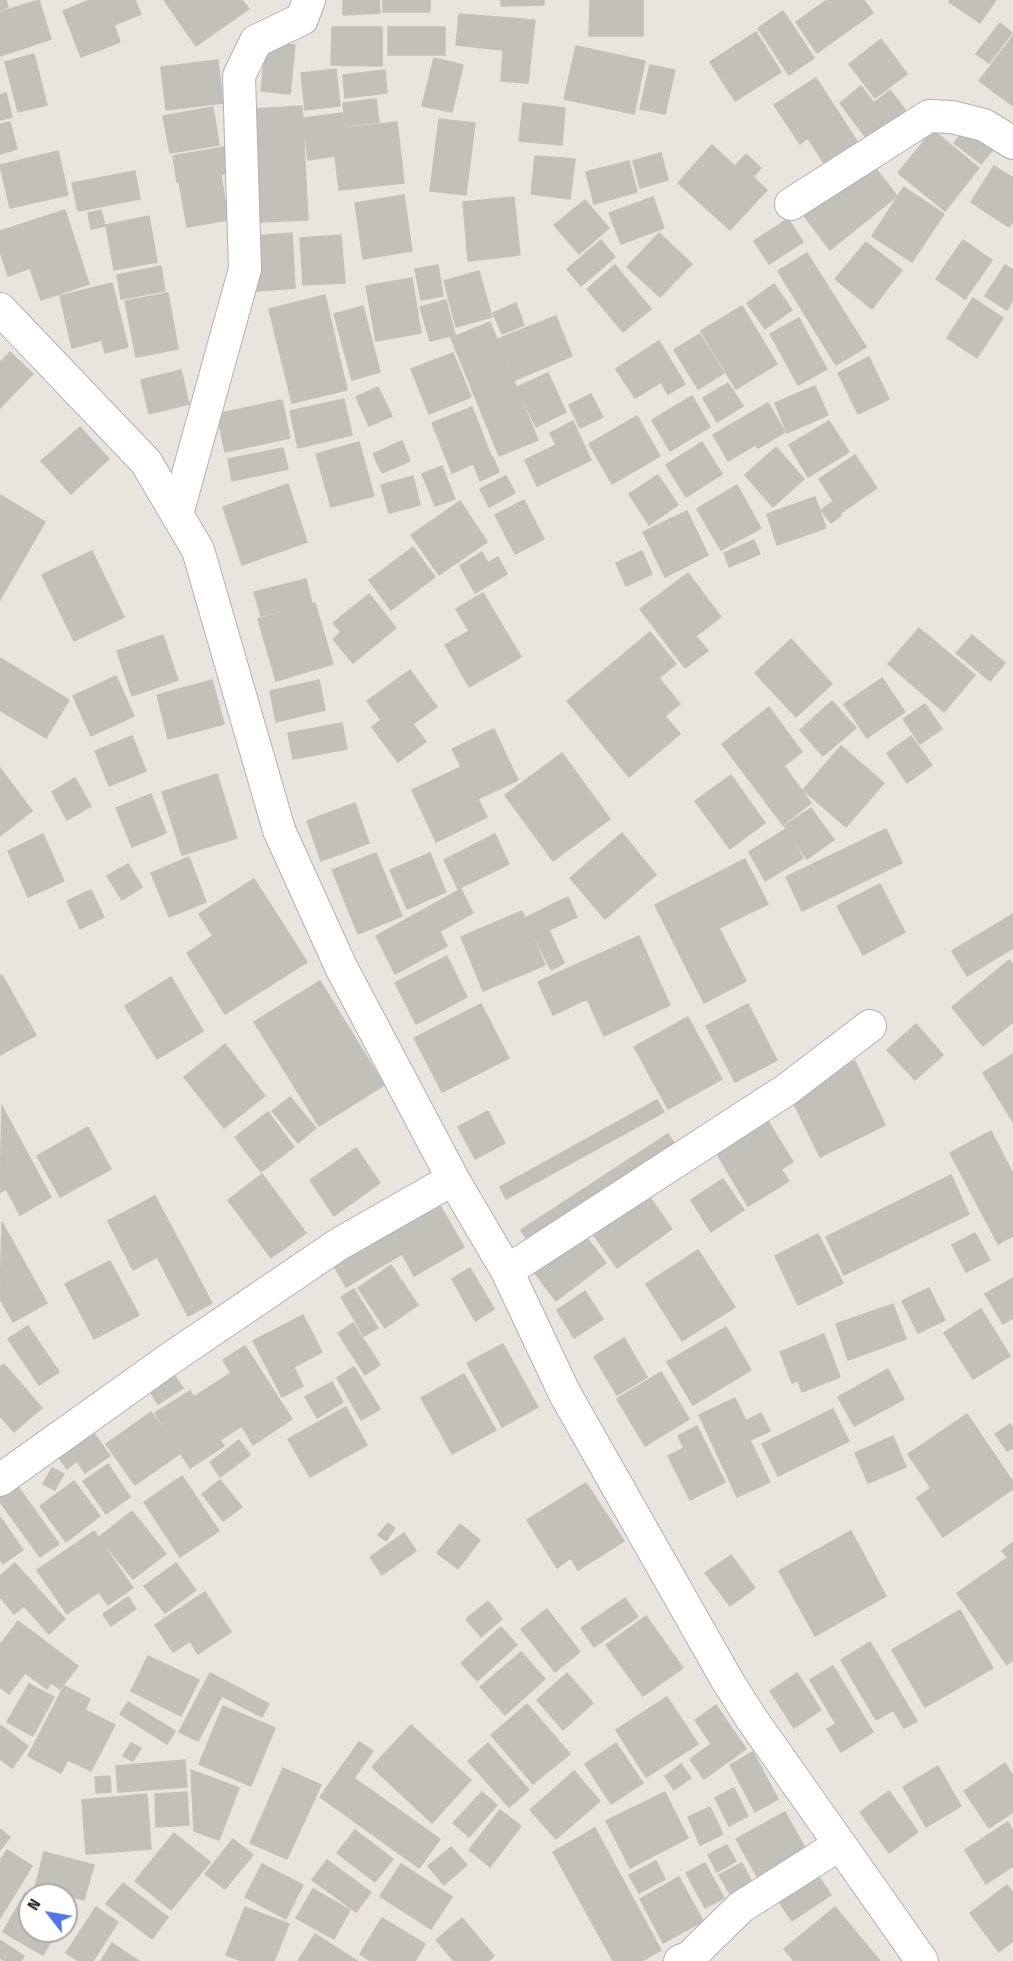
<!DOCTYPE html>
<html>
<head>
<meta charset="utf-8">
<style>
  body { margin:0 }
  #map { position:relative; width:1013px; height:1961px; overflow:hidden; background:#eae4de; font-family:"Fira Sans Condensed",sans-serif }
  canvas { display:block }
  .north { position:absolute; left:18px; top:1883px; width:60px; height:60px; box-sizing:border-box; background:#fff; border:2px solid #aaa; border-radius:50%; rotate:301deg; font-size:16px; font-weight:700; line-height:24px; text-align:center; color:#2a2a2a }
  .north::after { content:''; display:block; margin:auto; width:21px; height:27px; background:#5175e4; clip-path:polygon(50% 0,100% 100%,50% 72%,0 100%) }
</style>
</head>
<body>
<div id="map">
<canvas width="1013" height="1961"></canvas>
<div class="north">N</div>
</div>
<script>
const g = document.querySelector('canvas').getContext('2d');
g.lineJoin = 'round';
function fill(path, color) { g.fillStyle = color; g.fill(path, 'evenodd'); }
const toPath = rows => new Path2D(rows.map(r => 'M' + r).join(''));
function stroke(path, color, width, dash) { g.strokeStyle = color; g.lineWidth = width; g.lineCap = dash ? 'butt' : 'round'; g.setLineDash(dash || []); g.stroke(path); }
const building = toPath([
  [0,0,6,0,8,7,0,10,0,0],
  [39,0,51,39,0,56,0,12,39,0],
  [90,0,135,0,141,14,114,25,120,42,81,57,63,11,90,0],
  [164,0,242,0,249,9,196,46,164,0],
  [343,0,379,0,380,13,343,15,343,0],
  [383,0,430,0,430,12,383,12,383,0],
  [501,0,544,0,544,5,501,6,501,0],
  [590,0,643,0,643,36,589,36,590,0],
  [827,0,864,0,873,13,817,53,796,22,827,0],
  [950,0,996,0,980,23,949,2,950,0],
  [783,11,814,58,789,75,758,28,783,11],
  [459,14,535,20,528,83,501,81,503,50,456,45,459,14],
  [1000,23,1012,33,989,63,976,54,1000,23],
  [332,27,382,27,382,66,331,65,332,27],
  [388,27,445,27,445,55,388,55,388,27],
  [756,32,781,72,735,101,710,62,756,32],
  [1013,36,1013,106,979,81,1013,36],
  [881,39,907,74,875,98,849,64,881,39],
  [266,42,295,45,290,94,261,91,266,42],
  [576,46,645,61,634,114,564,99,576,46],
  [34,54,47,105,18,112,5,62,34,54],
  [434,58,463,65,452,112,422,106,434,58],
  [218,60,223,103,166,110,161,67,218,60],
  [650,65,675,70,665,114,640,109,650,65],
  [336,69,340,106,305,110,301,73,336,69],
  [385,70,387,93,345,98,343,75,385,70],
  [816,78,860,146,827,168,808,138,800,144,774,105,816,78],
  [861,86,874,103,890,90,908,114,870,143,840,103,861,86],
  [6,93,12,117,0,120,0,95,6,93],
  [376,99,379,122,345,126,343,103,376,99],
  [523,103,565,108,562,145,519,141,523,103],
  [302,106,308,220,258,222,253,109,302,106],
  [213,107,219,145,170,153,163,116,213,107],
  [342,113,344,128,397,122,404,183,339,190,335,156,308,160,303,118,342,113],
  [439,119,475,123,466,195,430,191,439,119],
  [10,122,17,149,0,154,0,124,10,122],
  [969,124,996,146,981,164,954,143,969,124],
  [933,130,979,168,945,211,898,173,933,130],
  [712,145,735,166,746,154,761,168,753,177,767,190,730,230,678,183,712,145],
  [230,146,234,172,177,182,173,156,230,146],
  [58,151,68,195,10,208,0,165,58,151],
  [661,153,668,180,640,188,633,161,661,153],
  [535,156,575,159,570,199,531,194,535,156],
  [869,160,897,196,830,250,802,213,869,160],
  [629,161,637,192,594,204,586,172,629,161],
  [994,166,1013,178,1013,221,1009,227,971,202,994,166],
  [135,171,140,199,78,211,72,183,135,171],
  [221,175,228,220,187,227,179,182,221,175],
  [904,187,944,214,912,262,872,236,904,187],
  [404,195,412,251,363,259,355,203,404,195],
  [514,197,520,255,468,261,463,202,514,197],
  [653,197,664,228,621,244,609,213,653,197],
  [585,200,609,228,579,254,554,225,585,200],
  [65,210,89,284,41,300,30,268,8,276,0,251,0,231,65,210],
  [101,210,105,226,91,229,88,213,101,210],
  [149,216,157,262,114,270,106,225,149,216],
  [788,219,803,242,769,264,754,241,788,219],
  [292,233,295,288,257,291,254,236,292,233],
  [659,233,692,264,660,297,627,267,659,233],
  [341,235,345,283,303,285,300,238,341,235],
  [601,240,615,257,581,286,567,269,601,240],
  [963,240,992,260,965,299,936,279,963,240],
  [866,242,902,270,872,309,835,279,866,242],
  [807,253,866,347,836,365,778,271,807,253],
  [438,265,443,296,421,300,415,269,438,265],
  [615,265,651,309,623,332,587,289,615,265],
  [1005,265,1013,270,1013,300,1007,310,985,296,1005,265],
  [161,266,165,291,121,299,117,275,161,266],
  [479,271,492,317,456,327,444,281,479,271],
  [412,278,421,333,376,341,366,286,412,278],
  [112,283,128,347,105,353,102,340,72,348,60,296,112,283],
  [774,284,792,310,765,329,747,303,774,284],
  [168,293,178,349,136,357,125,301,168,293],
  [325,295,347,390,292,403,269,309,325,295],
  [973,298,1003,318,977,358,947,338,973,298],
  [446,300,455,335,430,341,420,307,446,300],
  [516,303,524,325,502,334,493,313,516,303],
  [363,306,380,372,352,380,334,314,363,306],
  [742,306,777,364,736,389,701,331,742,306],
  [556,316,572,356,515,380,498,339,556,316],
  [799,318,827,369,798,385,770,334,799,318],
  [490,322,538,440,499,456,451,338,490,322],
  [700,334,724,373,698,389,674,350,700,334],
  [659,341,685,384,668,394,661,382,635,398,616,369,659,341],
  [10,352,33,374,0,408,0,362,10,352],
  [453,353,471,397,429,414,411,369,453,353],
  [869,357,889,399,858,414,838,373,869,357],
  [181,370,189,404,149,414,141,380,181,370],
  [548,373,566,412,536,427,517,387,548,373],
  [728,383,743,406,717,422,703,398,728,383],
  [815,386,828,415,787,433,775,403,815,386],
  [378,387,392,416,369,426,356,397,378,387],
  [591,394,603,417,580,428,569,405,591,394],
  [692,396,710,427,670,451,652,420,692,396],
  [344,399,352,435,298,448,290,411,344,399],
  [282,400,290,438,225,452,217,414,282,400],
  [768,403,785,432,758,448,755,445,728,461,713,435,768,403],
  [472,407,491,456,452,473,432,423,472,407],
  [637,416,660,456,612,484,589,444,637,416],
  [573,421,591,460,537,486,525,460,556,445,550,433,573,421],
  [829,421,849,452,808,477,789,445,829,421],
  [80,427,109,459,71,494,41,461,80,427],
  [402,441,410,461,382,473,373,454,402,441],
  [359,442,374,496,331,507,316,454,359,442],
  [702,442,722,474,686,497,666,465,702,442],
  [776,447,804,479,773,507,745,475,776,447],
  [283,448,288,469,232,481,228,459,283,448],
  [855,455,877,488,841,513,819,479,855,455],
  [493,457,499,472,480,481,474,465,493,457],
  [442,466,455,499,435,506,422,474,442,466],
  [658,475,678,505,649,525,629,494,658,475],
  [413,476,420,505,389,513,381,485,413,476],
  [506,476,515,493,489,507,480,489,506,476],
  [288,484,307,542,242,565,223,507,288,484],
  [737,485,761,528,721,550,697,509,737,485],
  [0,495,45,522,0,600,0,495],
  [815,497,826,528,777,545,767,514,815,497],
  [524,500,544,539,515,554,495,515,524,500],
  [460,501,487,542,439,575,411,535,460,501],
  [832,502,841,516,831,523,821,510,832,502],
  [687,511,708,555,665,577,643,532,687,511],
  [754,540,760,554,729,567,724,553,754,540],
  [413,547,435,577,391,610,369,580,413,547],
  [92,551,124,617,74,641,42,575,92,551],
  [642,551,652,574,626,586,616,563,642,551],
  [482,552,488,563,498,557,507,574,475,593,460,566,482,552],
  [688,573,721,617,696,636,708,651,685,668,640,609,688,573],
  [306,579,312,603,261,616,254,592,306,579],
  [483,593,521,657,469,687,445,645,469,631,456,609,483,593],
  [369,594,396,628,353,663,333,639,341,632,333,623,369,594],
  [315,603,333,664,276,681,258,619,315,603],
  [919,628,975,675,944,712,888,664,919,628],
  [650,632,676,664,659,678,680,704,665,716,680,734,629,777,567,701,650,632],
  [163,635,178,680,132,696,117,651,163,635],
  [972,635,1005,663,990,681,956,653,972,635],
  [791,639,832,684,796,717,755,673,791,639],
  [0,658,69,700,46,738,0,710,0,658],
  [410,670,437,707,413,724,426,742,398,762,372,727,381,720,367,701,410,670],
  [116,676,134,716,91,736,73,696,116,676],
  [882,678,905,712,867,738,844,704,882,678],
  [212,680,224,724,168,739,157,695,212,680],
  [319,680,325,710,276,722,270,691,319,680],
  [832,701,856,728,823,756,800,730,832,701],
  [925,704,942,729,920,744,903,719,925,704],
  [769,707,802,752,784,766,811,803,783,825,722,744,769,707],
  [342,723,347,749,293,759,288,733,342,723],
  [494,729,518,780,478,799,487,817,436,842,412,790,461,767,452,749,494,729],
  [132,736,146,771,109,786,95,751,132,736],
  [911,736,932,765,907,783,887,753,911,736],
  [841,746,884,783,846,827,803,790,841,746],
  [562,753,610,819,553,861,505,795,562,753],
  [0,768,32,811,0,836,0,768],
  [217,774,237,838,182,855,162,792,217,774],
  [731,775,765,823,730,849,695,801,731,775],
  [75,778,91,806,67,820,52,792,75,778],
  [151,794,166,833,132,847,116,808,151,794],
  [355,803,369,843,321,861,307,821,355,803],
  [811,808,834,840,807,859,784,826,811,808],
  [786,829,803,858,765,881,749,852,786,829],
  [886,829,902,863,802,911,786,877,886,829],
  [622,833,656,875,605,919,570,878,622,833],
  [43,834,64,881,28,897,8,851,43,834],
  [495,834,509,864,458,889,444,860,495,834],
  [376,853,402,916,358,934,332,870,376,853],
  [430,853,446,892,407,909,390,870,430,853],
  [189,857,206,902,169,917,151,873,189,857],
  [745,859,768,904,719,928,746,981,704,1003,655,905,745,859],
  [128,864,142,887,122,900,107,876,128,864],
  [254,879,307,962,225,1014,187,953,213,936,199,914,254,879],
  [880,884,905,932,863,955,837,906,880,884],
  [461,889,473,913,440,931,447,946,395,974,376,936,461,889],
  [91,890,104,917,80,929,67,901,91,890],
  [568,897,577,917,549,930,564,963,551,970,525,918,568,897],
  [522,911,545,965,483,991,461,937,522,911],
  [1013,914,1013,948,967,976,952,951,1013,914],
  [639,936,670,1005,604,1036,587,999,553,1015,538,982,639,936],
  [447,956,467,997,416,1024,395,983,447,956],
  [1009,960,1013,964,1013,1022,983,1046,952,1007,1009,960],
  [2,975,36,1035,0,1055,0,976,2,975],
  [171,977,203,1031,157,1059,125,1006,171,977],
  [320,981,384,1085,319,1126,254,1022,320,981],
  [481,1004,509,1058,442,1092,414,1038,481,1004],
  [748,1004,777,1060,735,1082,706,1026,748,1004],
  [688,1017,722,1079,668,1109,634,1047,688,1017],
  [916,1024,943,1055,915,1080,887,1050,916,1024],
  [225,1044,265,1096,224,1128,184,1077,225,1044],
  [1013,1054,1013,1122,983,1073,1013,1054],
  [855,1061,885,1125,820,1157,789,1094,855,1061],
  [290,1097,316,1128,298,1143,272,1111,290,1097],
  [657,1100,664,1112,506,1199,500,1187,657,1100],
  [2,1106,51,1197,20,1215,6,1189,0,1193,2,1106],
  [488,1111,505,1143,475,1159,458,1127,488,1111],
  [268,1112,294,1147,261,1172,235,1137,268,1112],
  [766,1118,793,1162,781,1169,789,1181,748,1206,714,1149,766,1118],
  [88,1127,111,1169,60,1197,37,1156,88,1127],
  [991,1131,1013,1174,1013,1236,998,1244,950,1153,991,1131],
  [668,1134,678,1149,531,1246,521,1230,668,1134],
  [356,1148,380,1183,334,1216,310,1180,356,1148],
  [262,1174,306,1233,271,1258,228,1200,262,1174],
  [951,1175,969,1214,844,1275,826,1237,951,1175],
  [723,1179,744,1210,711,1232,691,1200,723,1179],
  [644,1189,672,1229,617,1268,589,1228,644,1189],
  [155,1196,212,1303,188,1316,157,1257,133,1270,108,1221,155,1196],
  [437,1200,464,1247,414,1276,402,1254,346,1287,331,1261,437,1200],
  [2,1222,47,1303,13,1322,0,1299,2,1222],
  [975,1233,990,1260,966,1272,952,1245,975,1233],
  [584,1234,606,1263,556,1301,534,1272,584,1234],
  [818,1234,843,1283,798,1305,775,1256,818,1234],
  [698,1250,735,1307,682,1341,646,1284,698,1250],
  [110,1261,139,1315,94,1339,65,1284,110,1261],
  [391,1265,418,1305,385,1328,358,1288,391,1265],
  [470,1268,494,1309,475,1321,452,1279,470,1268],
  [1013,1278,1013,1318,1003,1324,985,1294,1013,1278],
  [929,1288,945,1320,918,1333,902,1301,929,1288],
  [354,1289,378,1328,364,1336,341,1297,354,1289],
  [585,1291,603,1319,574,1338,557,1310,585,1291],
  [893,1304,906,1339,848,1360,836,1324,893,1304],
  [981,1309,1010,1356,973,1379,944,1333,981,1309],
  [303,1315,322,1352,294,1367,303,1386,282,1397,253,1341,303,1315],
  [353,1323,380,1365,365,1375,338,1333,353,1323],
  [28,1326,59,1372,39,1385,8,1339,28,1326],
  [726,1327,751,1370,693,1405,667,1362,726,1327],
  [824,1334,840,1377,802,1392,798,1381,792,1383,780,1352,824,1334],
  [624,1338,647,1377,617,1395,594,1357,624,1338],
  [503,1344,538,1407,502,1427,467,1363,503,1344],
  [245,1346,292,1419,253,1445,242,1426,220,1440,224,1446,190,1468,155,1413,190,1391,194,1397,231,1373,223,1360,245,1346],
  [4,1364,42,1408,14,1432,0,1416,0,1367,4,1364],
  [354,1367,380,1409,361,1420,337,1378,354,1367],
  [888,1369,904,1399,854,1426,838,1397,888,1369],
  [661,1372,689,1419,645,1446,617,1399,661,1372],
  [464,1374,496,1430,452,1454,421,1398,464,1374],
  [174,1375,183,1388,158,1404,150,1391,174,1375],
  [332,1382,343,1402,317,1418,305,1397,332,1382],
  [735,1398,746,1421,761,1413,770,1431,750,1440,770,1482,737,1497,699,1415,735,1398],
  [346,1407,367,1445,310,1477,288,1439,346,1407],
  [833,1409,849,1441,778,1476,762,1444,833,1409],
  [151,1412,181,1453,135,1485,106,1444,151,1412],
  [967,1414,1013,1482,1013,1489,943,1537,917,1498,931,1488,908,1454,967,1414],
  [1010,1424,1013,1428,1013,1448,1007,1451,995,1434,1010,1424],
  [697,1426,725,1482,690,1500,668,1456,684,1448,678,1436,697,1426],
  [91,1429,110,1456,85,1473,77,1461,67,1469,56,1454,91,1429],
  [893,1436,906,1467,868,1483,855,1453,893,1436],
  [239,1440,250,1455,220,1477,210,1462,239,1440],
  [108,1464,130,1497,106,1514,83,1481,108,1464],
  [52,1468,64,1474,55,1490,43,1484,52,1468],
  [182,1476,219,1531,180,1557,144,1502,182,1476],
  [220,1480,242,1507,223,1521,202,1494,220,1480],
  [74,1481,100,1516,66,1542,40,1506,74,1481],
  [586,1483,624,1541,578,1570,571,1558,557,1568,527,1520,586,1483],
  [16,1484,59,1544,40,1557,0,1502,0,1496,16,1484],
  [132,1511,166,1554,133,1579,99,1537,132,1511],
  [0,1517,23,1550,3,1564,0,1560,0,1517],
  [388,1523,395,1528,386,1541,378,1535,388,1523],
  [460,1524,480,1540,458,1569,437,1553,460,1524],
  [94,1531,133,1588,108,1605,99,1592,67,1614,37,1570,94,1531],
  [851,1531,886,1596,815,1636,779,1571,851,1531],
  [404,1533,416,1551,382,1575,370,1557,404,1533],
  [1013,1542,1013,1564,1002,1551,1013,1542],
  [731,1555,755,1588,730,1606,705,1573,731,1555],
  [1007,1558,1013,1567,1013,1660,1007,1665,957,1593,1007,1558],
  [15,1563,65,1619,49,1634,24,1606,14,1614,0,1597,0,1576,15,1563],
  [176,1563,196,1590,165,1613,144,1586,176,1563],
  [205,1592,231,1632,198,1654,190,1641,173,1652,155,1625,205,1592],
  [128,1597,136,1609,111,1626,103,1614,128,1597],
  [625,1598,638,1617,594,1647,581,1628,625,1598],
  [488,1601,502,1619,481,1637,466,1619,488,1601],
  [547,1609,580,1652,555,1672,521,1629,547,1609],
  [960,1610,993,1668,925,1707,892,1650,960,1610],
  [646,1616,683,1668,643,1696,606,1645,646,1616],
  [18,1621,78,1666,60,1689,51,1683,47,1689,25,1673,9,1694,0,1687,0,1645,18,1621],
  [501,1627,517,1645,477,1681,461,1663,501,1627],
  [870,1642,917,1721,904,1728,893,1710,876,1720,841,1660,870,1642],
  [521,1652,545,1679,505,1715,480,1687,521,1652],
  [148,1656,199,1680,181,1716,131,1691,148,1656],
  [833,1666,873,1732,841,1752,827,1729,836,1724,810,1680,833,1666],
  [210,1673,269,1704,262,1717,222,1696,198,1741,179,1732,210,1673],
  [567,1673,593,1703,563,1730,537,1700,567,1673],
  [797,1673,821,1710,794,1728,770,1691,797,1673],
  [29,1684,54,1697,33,1736,7,1722,29,1684],
  [64,1686,90,1699,85,1710,115,1725,91,1771,68,1760,61,1773,28,1756,64,1686],
  [667,1697,698,1744,646,1777,616,1730,667,1697],
  [128,1702,175,1731,167,1744,120,1714,128,1702],
  [527,1704,570,1754,533,1784,491,1735,527,1704],
  [716,1705,746,1749,704,1779,690,1759,711,1744,695,1720,716,1705],
  [223,1706,275,1728,251,1786,199,1764,223,1706],
  [0,1725,28,1746,12,1768,0,1759,0,1725],
  [411,1725,471,1780,432,1823,372,1767,411,1725],
  [359,1742,373,1751,354,1778,440,1839,419,1868,320,1797,359,1742],
  [131,1743,141,1748,133,1761,123,1756,131,1743],
  [488,1743,529,1790,509,1807,468,1761,488,1743],
  [616,1743,643,1783,611,1804,585,1764,616,1743],
  [753,1752,778,1799,755,1812,730,1765,753,1752],
  [185,1760,187,1787,118,1792,116,1766,185,1760],
  [1005,1763,1013,1776,1013,1812,989,1828,964,1791,1005,1763],
  [681,1764,691,1778,674,1790,665,1776,681,1764],
  [938,1766,961,1806,926,1827,903,1787,938,1766],
  [283,1768,321,1785,287,1859,250,1843,283,1768],
  [191,1770,239,1788,219,1840,194,1831,191,1770],
  [574,1771,600,1801,556,1839,530,1810,574,1771],
  [110,1776,111,1792,96,1793,95,1777,110,1776],
  [734,1788,748,1816,729,1826,715,1798,734,1788],
  [889,1791,918,1832,889,1853,860,1812,889,1791],
  [187,1792,189,1825,156,1827,155,1794,187,1792],
  [482,1792,497,1805,469,1837,453,1823,482,1792],
  [665,1792,688,1838,630,1868,606,1821,665,1792],
  [147,1794,151,1849,86,1854,82,1800,147,1794],
  [710,1807,723,1834,700,1845,688,1817,710,1807],
  [500,1810,521,1826,490,1867,469,1850,500,1810],
  [785,1812,808,1853,759,1880,736,1839,785,1812],
  [1008,1822,1013,1831,1013,1866,986,1884,965,1850,1008,1822],
  [595,1828,661,1950,642,1961,613,1961,553,1852,595,1828],
  [0,1829,10,1837,0,1850,0,1829],
  [355,1830,393,1859,375,1882,337,1853,355,1830],
  [174,1833,210,1862,171,1910,135,1881,174,1833],
  [233,1839,253,1855,225,1889,205,1874,233,1839],
  [727,1845,736,1861,717,1872,708,1855,727,1845],
  [451,1847,467,1865,444,1885,428,1866,451,1847],
  [7,1850,32,1866,0,1918,0,1861,7,1850],
  [44,1852,94,1865,84,1900,35,1887,44,1852],
  [327,1860,371,1892,356,1912,312,1880,327,1860],
  [656,1861,665,1879,639,1893,629,1875,656,1861],
  [705,1863,724,1898,705,1908,686,1873,705,1863],
  [742,1863,752,1882,730,1894,719,1875,742,1863],
  [262,1864,303,1885,286,1919,245,1897,262,1864],
  [401,1864,452,1897,431,1929,380,1896,401,1864],
  [817,1874,831,1895,792,1921,778,1900,817,1874],
  [679,1877,703,1921,663,1943,640,1899,679,1877],
  [123,1883,168,1917,152,1939,106,1904,123,1883],
  [1007,1885,1013,1893,1013,1941,999,1952,970,1913,1007,1885],
  [313,1889,350,1910,334,1939,296,1918,313,1889],
  [25,1893,30,1895,30,1931,57,1931,43,1955,3,1932,25,1893],
  [96,1907,118,1922,93,1961,79,1961,66,1953,96,1907],
  [245,1907,289,1924,274,1961,242,1961,226,1955,245,1907],
  [835,1907,880,1961,794,1961,784,1949,835,1907],
  [382,1918,425,1944,415,1961,371,1961,360,1954,382,1918],
  [462,1918,494,1956,488,1961,454,1961,436,1940,462,1918],
  [315,1934,357,1961,298,1961,315,1934],
  [0,1940,24,1956,21,1961,5,1961,0,1958,0,1940],
  [112,1943,139,1961,101,1961,112,1943]
]);
const minor = toPath([
  [791,204,929,116,952,117,984,125,1013,143],
  [0,309,146,462,198,550,279,830,341,967,453,1179,507,1271,565,1394,727,1680,751,1718,922,1961],
  [177,514,245,269,239,76,256,41,302,19,309,0],
  [507,1271,786,1090,870,1026],
  [0,1480,168,1360,339,1244,453,1179],
  [680,1961,690,1957,741,1907,839,1845]
]);
fill(building, '#c3bfb9');
stroke(building, '#c5c0b8', 1.5);
stroke(minor, '#aeb1b9', 34);
stroke(minor, '#fff', 32);
</script>
</body>
</html>
